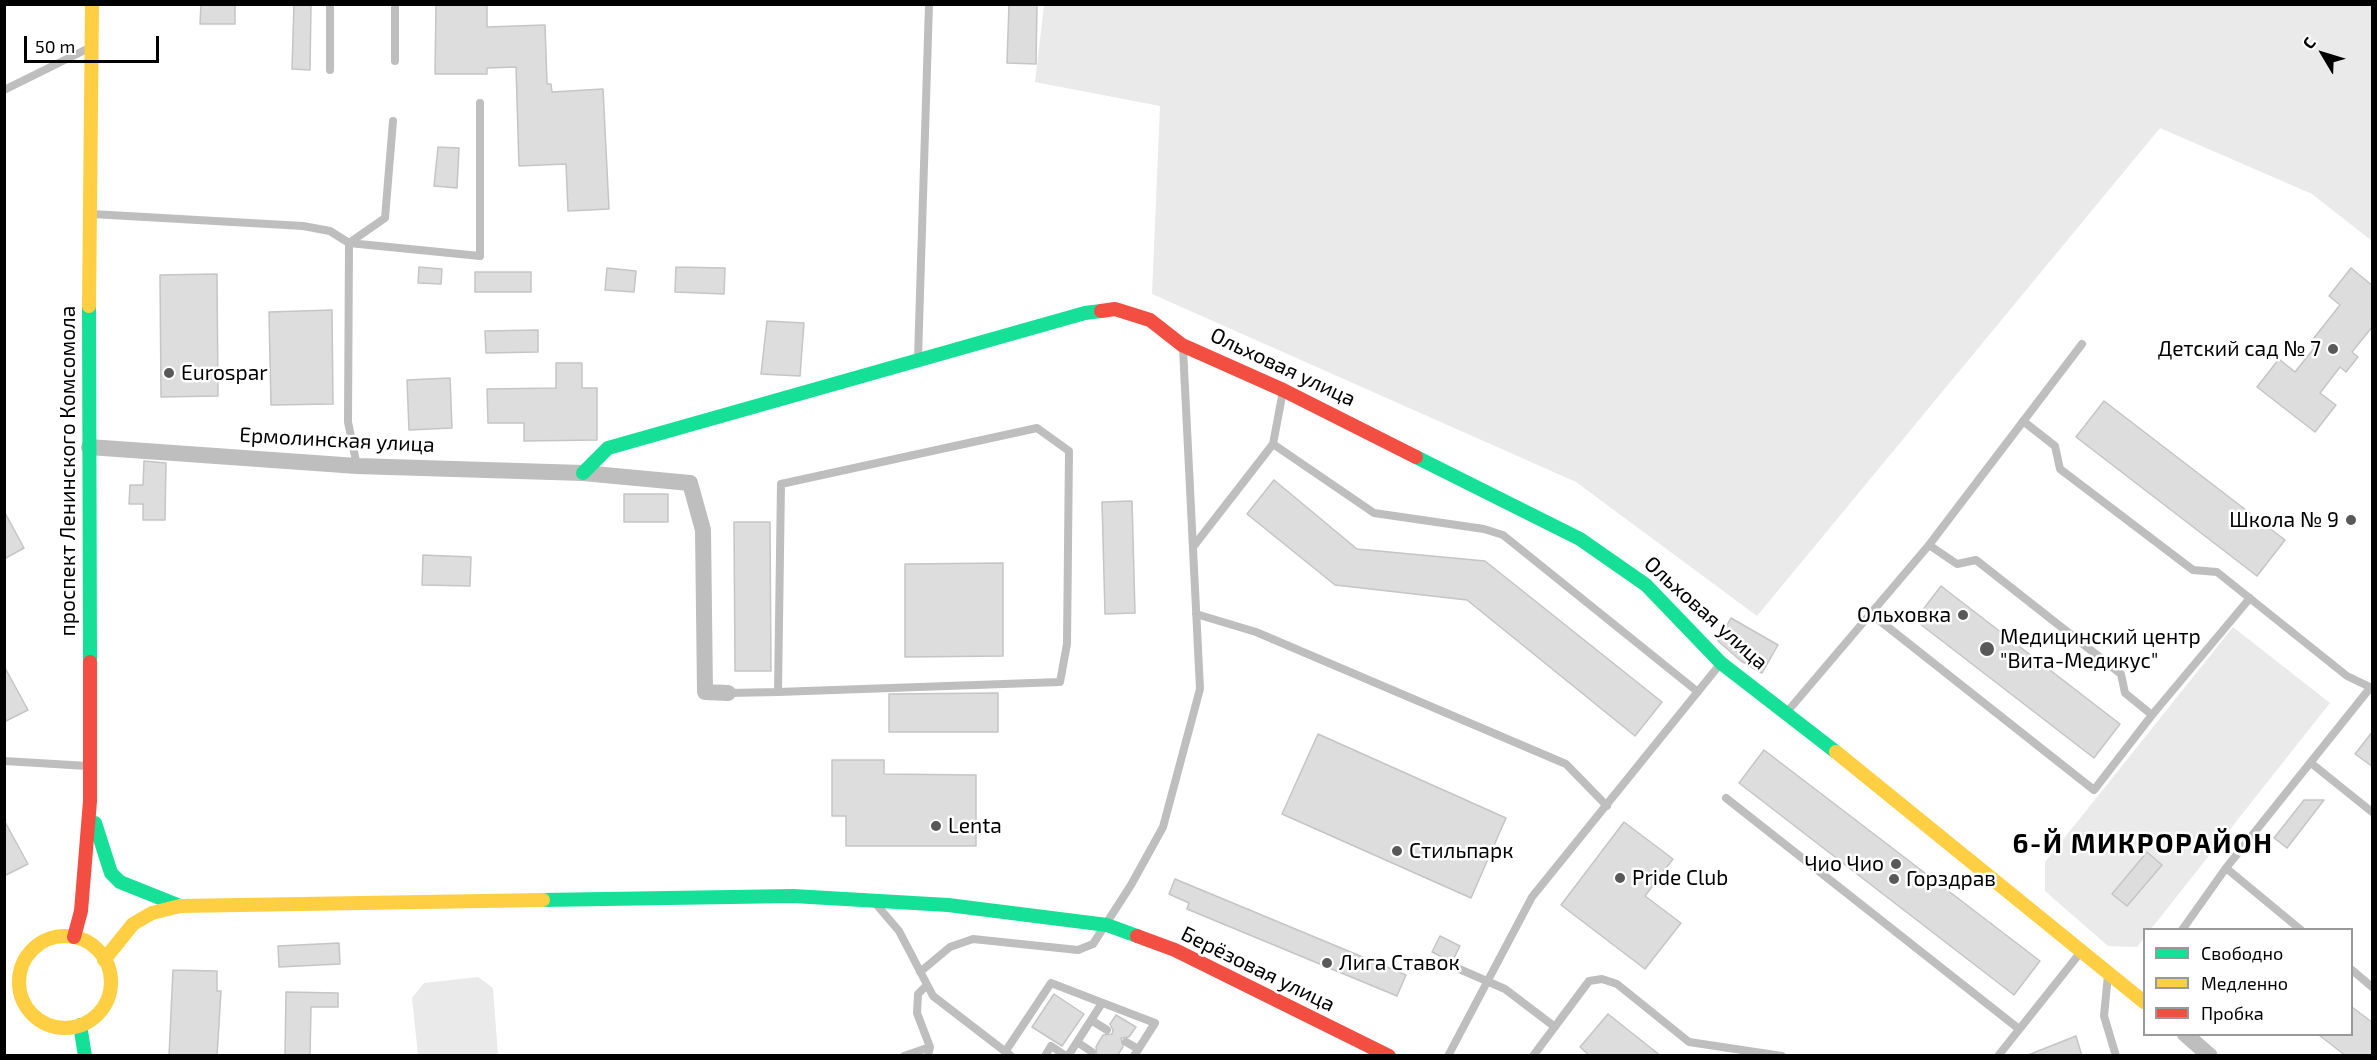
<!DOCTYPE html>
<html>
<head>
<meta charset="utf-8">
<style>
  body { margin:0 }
  #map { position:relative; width:2377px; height:1060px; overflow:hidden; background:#fff; font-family:"Exo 2",sans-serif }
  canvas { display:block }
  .frame { position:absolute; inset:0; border:6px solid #000; pointer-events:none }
  .legend { position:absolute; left:2143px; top:928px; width:210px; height:108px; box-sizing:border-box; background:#fff; border:2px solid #999; margin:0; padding:8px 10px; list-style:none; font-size:18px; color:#000 }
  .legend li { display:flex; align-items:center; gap:12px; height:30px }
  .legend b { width:30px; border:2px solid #999 }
  .north { position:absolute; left:2293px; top:24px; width:60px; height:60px; -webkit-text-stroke:4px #fff; paint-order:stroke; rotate:308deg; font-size:16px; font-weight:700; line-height:24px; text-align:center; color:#000 }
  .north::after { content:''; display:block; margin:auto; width:21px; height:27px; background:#000; clip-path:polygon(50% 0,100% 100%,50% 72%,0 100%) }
  .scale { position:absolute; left:24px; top:36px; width:135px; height:27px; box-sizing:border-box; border:3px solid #000; border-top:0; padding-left:8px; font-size:18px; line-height:21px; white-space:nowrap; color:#000; -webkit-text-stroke:4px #fff; paint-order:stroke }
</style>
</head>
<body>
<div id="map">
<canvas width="2377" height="1060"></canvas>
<div class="frame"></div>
<ul class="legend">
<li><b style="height:8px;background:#16e098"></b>Свободно</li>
<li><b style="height:8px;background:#ffcf43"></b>Медленно</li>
<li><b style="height:8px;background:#f24e42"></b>Пробка</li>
</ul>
<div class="north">С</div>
<div class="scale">50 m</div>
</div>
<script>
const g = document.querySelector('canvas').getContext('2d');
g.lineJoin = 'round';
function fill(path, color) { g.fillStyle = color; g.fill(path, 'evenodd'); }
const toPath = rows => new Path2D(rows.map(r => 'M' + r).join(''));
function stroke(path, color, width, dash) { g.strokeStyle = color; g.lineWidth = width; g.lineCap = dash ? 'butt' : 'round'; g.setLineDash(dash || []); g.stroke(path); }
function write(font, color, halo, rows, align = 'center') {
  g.font = font + ' "Exo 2",sans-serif'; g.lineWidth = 5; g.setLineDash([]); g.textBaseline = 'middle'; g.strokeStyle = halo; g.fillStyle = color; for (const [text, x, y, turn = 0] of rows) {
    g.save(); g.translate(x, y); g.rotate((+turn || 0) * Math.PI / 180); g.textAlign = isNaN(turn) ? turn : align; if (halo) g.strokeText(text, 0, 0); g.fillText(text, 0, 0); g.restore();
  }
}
const green = toPath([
  [1044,5,2372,5,2372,241,2312,194,2160,128,1757,616,1576,482,1152,294,1160,106,1035,82],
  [2233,627,2330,703,2151,929,2144,930,2144,938,2137,947,2108,946,2045,891,2045,862],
  [478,977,493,988,498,1055,418,1055,412,998,424,983]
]);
const building = toPath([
  [201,4,235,4,235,24,200,24,201,4],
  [294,4,311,4,310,70,292,69,294,4],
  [436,4,487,4,487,27,545,25,547,84,551,84,552,92,603,89,609,209,568,211,566,164,519,166,516,67,487,68,487,74,435,74,436,4],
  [1009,4,1037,4,1036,64,1007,63,1009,4],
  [438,147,459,148,457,188,434,186,438,147],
  [419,267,442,269,441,284,418,283,419,267],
  [676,267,725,268,724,294,675,292,676,267],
  [607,268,636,271,634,292,605,290,607,268],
  [2351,268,2373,286,2373,326,2352,352,2358,357,2346,372,2340,367,2320,393,2336,405,2315,432,2257,387,2279,359,2295,372,2315,347,2310,343,2340,305,2329,296,2351,268],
  [475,272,531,272,531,292,475,292,475,272],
  [217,274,218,396,161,397,160,275,217,274],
  [332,310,333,404,271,405,269,312,332,310],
  [767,321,804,323,800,376,761,374,767,321],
  [538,330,538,352,486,353,485,331,538,330],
  [556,363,582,363,582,388,597,388,597,440,524,441,524,423,488,423,487,389,556,388,556,363],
  [450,378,452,428,409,430,407,380,450,378],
  [2104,401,2285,540,2257,576,2076,437,2104,401],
  [144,461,166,463,165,520,143,520,143,504,129,504,130,485,143,485,144,461],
  [1274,480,1357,549,1485,561,1662,702,1635,736,1467,600,1335,585,1247,514,1274,480],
  [624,494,668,494,668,522,624,522,624,494],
  [1132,501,1135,613,1105,614,1102,502,1132,501],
  [4,511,24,548,4,559,4,511],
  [734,522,770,522,771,671,735,671,734,522],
  [423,555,471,557,470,586,422,585,423,555],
  [1003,563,1003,656,905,657,905,564,1003,563],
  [1941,586,2120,724,2094,758,1915,620,1941,586],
  [1731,618,1778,645,1762,673,1741,661,1718,641,1731,618],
  [4,666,28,710,4,722,4,666],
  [998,693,998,732,889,732,889,694,998,693],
  [2373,731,2373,767,2355,754,2373,731],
  [1318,734,1506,818,1471,898,1282,814,1318,734],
  [1764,750,2040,961,2014,995,1739,783,1764,750],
  [832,760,884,760,884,774,976,775,976,846,846,846,846,816,832,816,832,760],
  [2304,800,2324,800,2287,848,2274,838,2304,800],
  [4,820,28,864,4,876,4,820],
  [1624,822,1673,859,1645,896,1681,923,1645,969,1561,905,1624,822],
  [2147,852,2162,865,2127,906,2112,894,2147,852],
  [1175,879,1406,975,1397,996,1187,909,1189,903,1169,894,1175,879],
  [1440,936,1460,946,1452,962,1432,952,1440,936],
  [339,943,340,964,279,967,278,946,339,943],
  [173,970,217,971,217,991,221,991,217,1056,169,1056,173,970],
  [286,992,338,993,338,1007,311,1007,310,1056,285,1056,286,992],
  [1054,994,1084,1014,1062,1046,1032,1027,1054,994],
  [2352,1007,2373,1023,2373,1056,2346,1056,2319,1035,2352,1035,2352,1007],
  [1608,1014,1661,1056,1590,1056,1580,1047,1608,1014],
  [1116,1015,1136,1027,1129,1037,1121,1038,1123,1047,1117,1056,1097,1056,1096,1047,1103,1035,1112,1034,1113,1030,1110,1024,1116,1015],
  [2076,1036,2082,1056,2029,1056,2028,1055,2076,1036]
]);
const lane = toPath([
  [395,4,395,61],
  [330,70,330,4],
  [4,90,89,48],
  [393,121,385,218,349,243,480,256,480,103],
  [92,214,303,226,330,231,349,243,348,422,357,466],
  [918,358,929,4],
  [1283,391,1273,444,1374,513,1484,529,1503,535,1698,692],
  [2023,421,2055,446,2060,469,2193,570,2217,572,2347,676,2372,688],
  [1929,545,1957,564,1976,560,2121,674,2125,693,2152,715,2250,598],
  [1193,547,1273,444],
  [1870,613,2094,790,2152,715],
  [1196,614,1256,632,1566,764,1607,806],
  [728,693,778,692,1060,682,1067,644,1069,451,1037,428,781,484,778,692],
  [1787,712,1929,545,2082,344],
  [4,761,88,766],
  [2311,763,2372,812],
  [1726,798,2019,1029],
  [2226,868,2370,688],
  [876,904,899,931,933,996,1011,1056],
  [2182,930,2226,868,2301,930],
  [1457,968,1505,989,1555,1027],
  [2352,970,2372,987],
  [920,972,950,947,973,939,1078,950,1093,944,1131,885,1163,827,1200,689,1183,348],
  [2108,975,2104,1016,2116,1056],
  [926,986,918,994,917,1013,930,1047,928,1056],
  [1091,1020,1107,1030],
  [1077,1042,1102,1003],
  [1126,1042,1138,1049],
  [1005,1052,1051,983,1155,1023,1134,1056],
  [904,1056,930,1047],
  [1045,1056,1051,1046,1066,1056],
  [1068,1056,1077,1042,1092,1052],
  [1448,1056,1532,897,1721,663],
  [1533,1056,1589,981,1602,979,1617,984,1689,1042,1782,1056],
  [1998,1056,2080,953]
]);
const street = toPath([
  [89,447,357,466,583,473,690,483,703,530,705,692,728,693],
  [2185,1034,2210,1056]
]);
const fast = toPath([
  [89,306,90,662],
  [1416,457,1580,539,1646,585,1721,663,1836,752],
  [583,473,608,448,1085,313,1101,311],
  [95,823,111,873,120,882,180,906],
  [543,900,793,896,948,905,1107,925,1137,936],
  [80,1025,85,1056]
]);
const slow = toPath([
  [89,306,92,4],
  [1836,752,2144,1002],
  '19 982a46 46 0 1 1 92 0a46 46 0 1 1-92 0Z',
  [104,960,133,924,152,913,180,906,543,900]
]);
const jam = toPath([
  [1101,311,1115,309,1150,320,1182,345,1283,390,1416,457],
  [1137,936,1175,950,1389,1056],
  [74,937,81,911,90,801,90,662]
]);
const markers = [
  [2333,349,6,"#595959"],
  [169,373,6,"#595959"],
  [2351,520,6,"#595959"],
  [1963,615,6,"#595959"],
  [1987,649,8,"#595959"],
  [936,826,6,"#595959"],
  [1397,851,6,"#595959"],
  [1896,864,6,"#595959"],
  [1620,878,6,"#595959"],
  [1894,879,6,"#595959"],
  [1327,963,6,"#595959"]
];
const poiNames = [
  ["Детский сад № 7",2321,349,"right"],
  ["Eurospar",181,373],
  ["Школа № 9",2339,520,"right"],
  ["Ольховка",1951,615,"right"],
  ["Медицинский центр",2000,637],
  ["\"Вита-Медикус\"",2000,661],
  ["Lenta",948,826],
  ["Стильпарк",1409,851],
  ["Чио Чио",1884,864,"right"],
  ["Pride Club",1632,878],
  ["Горздрав",1906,879],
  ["Лига Ставок",1339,963]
];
const streetNames = [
  ["Ольховая улица",1283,367,25],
  ["Ермолинская улица",337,440,3],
  ["проспект Ленинского Комсомола",68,471,-90],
  ["Ольховая улица",1706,613,42],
  ["Берёзовая улица",1258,969,26]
];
const districtNames = [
  ["6-Й МИКРОРАЙОН",2143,844]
];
fill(green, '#eaeaea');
fill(building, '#ddd');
stroke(building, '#c5c5c5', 1.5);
stroke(lane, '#bebebe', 8);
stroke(street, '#bebebe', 16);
stroke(fast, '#16e098', 14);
stroke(slow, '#ffcf43', 14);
stroke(jam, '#f24e42', 14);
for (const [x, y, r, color] of markers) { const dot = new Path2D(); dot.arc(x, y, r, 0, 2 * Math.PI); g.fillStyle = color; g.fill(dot); stroke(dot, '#fff', 2); }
write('21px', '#000', '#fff', poiNames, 'left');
write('21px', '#000', '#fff', streetNames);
g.letterSpacing = '1.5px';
write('bold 27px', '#000', '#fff', districtNames);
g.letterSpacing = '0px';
</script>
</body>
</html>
